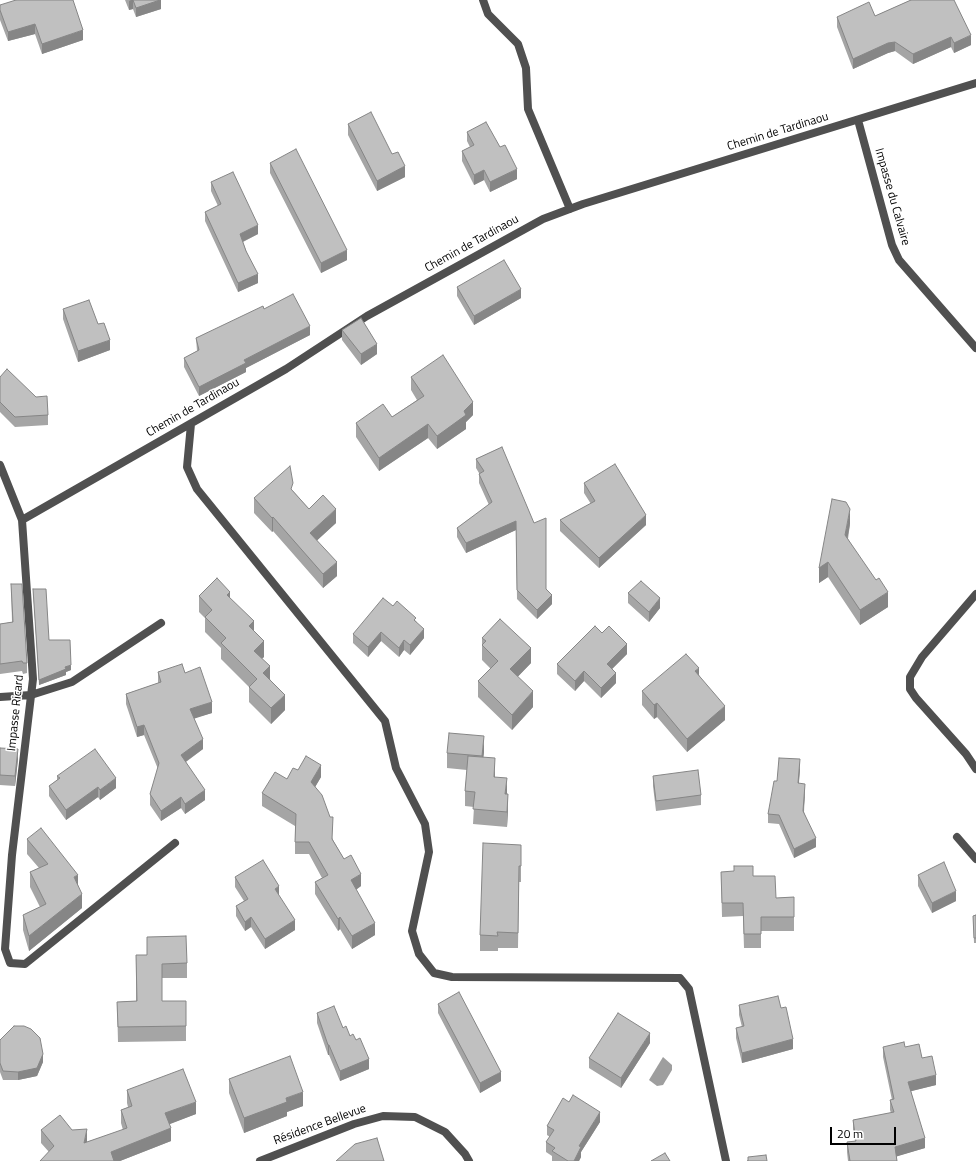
<!DOCTYPE html>
<html>
<head>
<meta charset="utf-8">
<style>
  body { margin:0 }
  #map { position:relative; width:976px; height:1161px; overflow:hidden; background:#fff; font-family:"Titillium Web",sans-serif }
  canvas { display:block }
  .scale { position:absolute; left:830px; top:1127px; width:66px; height:18px; box-sizing:border-box; border:2px solid #000; border-top:0; padding-left:5px; font-size:12px; line-height:14px; white-space:nowrap; color:#000; -webkit-text-stroke:3px #fff; paint-order:stroke }
</style>
</head>
<body>
<div id="map">
<canvas width="976" height="1161"></canvas>
<div class="scale">20 m</div>
</div>
<script>
const g = document.querySelector('canvas').getContext('2d');
g.lineJoin = 'round';
function fill(path, color) { g.fillStyle = color; g.fill(path, 'evenodd'); }
const toPath = rows => new Path2D(rows.map(r => 'M' + r).join(''));
function stroke(path, color, width, dash) { g.strokeStyle = color; g.lineWidth = width; g.lineCap = dash ? 'butt' : 'round'; g.setLineDash(dash || []); g.stroke(path); }
function write(font, color, halo, rows, align = 'center') {
  g.font = font + ' "Titillium Web",sans-serif'; g.lineWidth = 3; g.setLineDash([]); g.textBaseline = 'middle'; g.strokeStyle = halo; g.fillStyle = color; for (const [text, x, y, turn = 0] of rows) {
    g.save(); g.translate(x, y); g.rotate((+turn || 0) * Math.PI / 180); g.textAlign = isNaN(turn) ? turn : align; if (halo) g.strokeText(text, 0, 0); g.fillText(text, 0, 0); g.restore();
  }
}
const water = toPath([
  [663,1057,672,1065,672,1070,663,1085,657,1086,649,1080]
]);
const street = toPath([
  [483,0,488,14,518,44,526,68,528,109,570,209],
  [858,120,892,245,899,260,976,348],
  [191,424,187,467,197,489,385,721,396,768,425,824,429,852,412,931,419,954,434,973,452,977,680,978,689,989,726,1161],
  [0,465,22,520,33,679,12,855,5,949,10,963,25,964,175,843],
  [22,520,286,369,367,316,543,219,583,204,976,83],
  [976,594,922,657,910,677,910,689,916,698,966,754,976,769],
  [0,697,31,695,72,682,161,623],
  [957,837,976,859],
  [260,1161,354,1124,383,1116,415,1117,445,1132,465,1154,469,1161]
]);
const wall = toPath([
  [125,0,161,0,161,9,136,17,133,9,129,10],
  [911,0,971,45,954,53,951,47,913,64,895,51,888,53,853,69,837,27,837,17,875,16],
  [0,5,83,40,42,54,35,34,8,41,0,20],
  [348,124,392,154,405,177,377,191,348,135],
  [467,132,517,179,490,192,484,180,474,185,462,161,462,151,470,147,467,141],
  [270,163,347,260,321,273,270,173],
  [211,182,258,234,243,242,258,283,238,292,205,221,205,212,218,206,211,191],
  [457,287,521,298,474,325,457,296],
  [63,309,98,324,110,350,78,362,63,319],
  [264,309,310,335,246,368,246,372,199,396,184,367,184,358,197,351,196,338],
  [342,330,377,354,361,365,342,340],
  [0,377,48,415,48,425,15,427,0,412],
  [411,377,473,415,466,422,466,429,437,449,428,438,379,471,356,437,356,423,392,417,417,400,411,390],
  [502,447,546,589,552,604,537,619,517,599,516,530,466,553,457,537,457,528,489,505,479,483,479,473,476,468,476,459],
  [584,483,646,525,599,568,560,531,560,520,591,504,584,493],
  [293,491,309,509,336,523,317,540,337,576,323,588,273,531,272,532,254,513,254,498],
  [850,524,848,539,888,607,860,625,828,577,819,583,819,568],
  [11,584,27,663,27,673,23,674,22,671,0,674,0,624,12,622],
  [33,589,49,640,71,670,66,672,66,675,39,685],
  [628,593,660,608,649,622,628,603],
  [199,596,230,598,254,631,264,657,262,658,270,679,285,710,271,724,249,702,249,687,221,659,221,648,205,632,205,618,199,612],
  [393,606,416,621,424,638,410,655,404,650,399,657,381,641,368,657,353,643,353,634],
  [602,633,627,654,612,669,616,683,601,698,584,681,575,691,557,674,557,664],
  [482,638,531,663,517,677,533,707,512,730,478,697,478,681,491,669,482,660],
  [158,672,185,673,212,713,194,718,203,749,186,762,205,800,185,814,181,808,161,821,150,805,150,794,158,769,144,735,137,737,126,704,126,694,158,683],
  [699,675,725,720,687,752,657,717,654,719,642,705,642,691],
  [0,748,18,759,15,786,0,785],
  [484,752,483,757,495,773,495,777,507,794,508,809,507,827,473,824,474,807,465,806,465,791,467,770,447,768,447,753],
  [800,768,799,783,805,792,804,812,816,847,794,858,779,824,768,823,768,814],
  [298,770,321,777,315,787,333,840,344,859,361,886,356,890,375,935,352,949,340,929,338,931,315,894,315,882,322,878,309,854,295,854,295,826,262,806,262,793,287,779],
  [57,776,116,788,100,800,98,797,66,820,49,796,49,786,57,780],
  [653,776,701,795,701,805,656,811,653,786],
  [27,839,78,885,82,908,29,951,23,930,23,915,40,907,30,887,30,872,39,868,27,854],
  [521,845,521,882,519,882,518,948,498,948,498,951,480,951,480,935],
  [721,872,753,876,776,898,794,897,794,931,761,931,761,948,744,948,743,916,722,917],
  [918,875,956,901,932,913,918,886],
  [235,877,279,896,295,930,265,949,251,927,245,931,236,916,236,906,244,901,235,887],
  [976,915,976,943,974,943,973,916],
  [136,955,187,963,187,978,162,978,162,1001,186,1001,186,1041,118,1042,117,1002,136,1001],
  [438,1004,501,1081,480,1093,438,1013],
  [739,1005,781,1008,793,1049,742,1063,736,1038,736,1028,742,1027,739,1015],
  [317,1013,343,1028,350,1036,369,1069,340,1081,329,1055,328,1055,317,1023],
  [0,1040,43,1062,37,1076,18,1080,3,1080,0,1072],
  [650,1043,621,1088,589,1068,589,1058],
  [883,1047,905,1047,922,1058,936,1085,911,1091,925,1148,897,1156,897,1161,848,1161,847,1152,847,1142,855,1141,853,1130,853,1120,891,1113,890,1110,890,1100,892,1100,883,1057],
  [229,1079,303,1106,287,1112,287,1116,244,1133,229,1093],
  [127,1090,196,1114,169,1124,171,1141,120,1161,40,1161,49,1152,41,1143,41,1130,87,1142,123,1130,121,1123,121,1110,128,1107,127,1103],
  [600,1122,581,1152,581,1157,579,1161,552,1161,552,1156,546,1152,546,1142,550,1137,547,1135,547,1126]
]);
const shadedWall = toPath([
  [131,0,133,0,133,9,129,10,129,1],
  [160,0,161,0,161,9,136,17,136,8],
  [35,24,35,34,8,41,8,32],
  [83,30,83,40,42,54,42,44],
  [971,35,971,45,954,53,954,43],
  [951,37,951,47,913,64,913,54],
  [895,42,895,51,888,53,853,69,853,59,888,43],
  [405,166,405,177,377,191,377,181],
  [517,169,517,179,490,192,490,182],
  [484,170,484,180,474,185,474,175],
  [258,225,258,234,240,243,240,234],
  [347,250,347,260,321,273,321,263],
  [258,274,258,283,238,292,238,283],
  [521,289,521,298,474,325,474,316],
  [310,326,310,335,246,368,246,372,199,396,199,387,244,360],
  [110,340,110,350,78,362,78,351],
  [377,344,377,354,361,365,361,354],
  [473,402,473,415,466,422,466,429,437,449,437,436,464,411],
  [428,424,428,438,379,471,379,458],
  [336,509,336,523,310,547,310,533],
  [850,509,850,524,845,551,845,535],
  [646,515,646,525,599,568,599,558],
  [273,517,273,531,272,532,272,518],
  [516,521,516,530,466,553,466,543],
  [337,562,337,576,323,588,323,574],
  [828,562,828,577,819,583,819,568],
  [230,592,230,607,227,595],
  [888,592,888,607,860,625,860,610],
  [552,595,552,604,537,619,537,610],
  [660,598,660,608,649,622,649,612],
  [254,621,254,637,249,626],
  [424,629,424,638,410,655,410,645],
  [381,632,381,641,368,657,368,647],
  [404,640,404,650,399,657,399,648],
  [264,641,264,657,254,666,254,651],
  [627,644,627,654,607,674,607,664],
  [531,648,531,663,510,685,510,669],
  [71,665,71,670,66,672,66,675,39,685,39,680,65,667],
  [270,666,270,682,263,673],
  [699,668,699,682,695,671],
  [584,671,584,681,575,691,575,681],
  [616,673,616,683,601,698,601,688],
  [533,691,533,707,512,730,512,715],
  [285,695,285,710,271,724,271,708],
  [212,702,212,713,190,720,190,709],
  [657,703,657,717,654,719,654,705],
  [725,706,725,720,687,752,687,739],
  [144,725,144,735,137,737,137,727],
  [484,736,484,752,482,772,482,756],
  [203,739,203,749,181,765,181,755],
  [18,749,18,759,15,786,15,776],
  [495,758,495,773,494,792,494,777],
  [800,759,800,768,798,792,798,783],
  [321,765,321,777,311,794,311,782],
  [116,778,116,788,100,800,100,790],
  [507,778,507,793,505,809,505,794],
  [805,784,805,792,803,820,803,811],
  [98,787,98,797,66,820,66,810],
  [205,790,205,800,185,814,185,804],
  [508,794,508,809,507,827,507,812],
  [181,797,181,808,161,821,161,811],
  [816,838,816,847,794,858,794,849],
  [361,874,361,886,351,893,351,880],
  [78,875,78,890,74,877],
  [279,886,279,896,275,889],
  [956,891,956,901,932,913,932,903],
  [82,894,82,908,29,951,29,936],
  [251,917,251,927,245,931,245,922],
  [340,917,340,929,338,931,338,919],
  [295,920,295,930,265,949,265,939],
  [375,923,375,935,352,949,352,936],
  [650,1033,650,1043,621,1088,621,1078],
  [793,1039,793,1049,742,1063,742,1053],
  [328,1045,329,1045,329,1055,328,1055],
  [43,1054,43,1062,37,1076,18,1080,18,1072],
  [369,1059,369,1069,340,1081,340,1071],
  [501,1072,501,1081,480,1093,480,1083],
  [936,1075,936,1085,908,1092,908,1082],
  [303,1092,303,1106,287,1112,287,1116,244,1133,244,1118,286,1098],
  [196,1102,196,1114,165,1126,165,1113],
  [600,1112,600,1122,581,1152,581,1157,579,1161,574,1161,579,1146],
  [171,1128,171,1141,120,1161,111,1161,111,1152],
  [87,1129,87,1142,84,1143],
  [925,1138,925,1148,895,1157,895,1147]
]);
const building = toPath([
  [16,0,73,0,83,30,42,44,35,24,8,32,0,10,0,5,16,0],
  [133,0,160,0,136,8,133,0],
  [911,0,954,0,971,35,954,43,951,37,913,54,895,42,888,43,853,59,837,17,869,2,875,16,911,0],
  [371,112,392,154,398,152,405,166,377,181,348,124,371,112],
  [486,122,500,147,505,145,517,169,490,182,484,170,474,175,462,151,474,145,467,132,486,122],
  [296,149,347,250,321,263,270,163,296,149],
  [233,172,258,225,240,234,246,251,258,274,238,283,205,212,221,204,211,182,233,172],
  [504,260,521,289,474,316,457,287,504,260],
  [293,294,310,326,244,360,246,363,199,387,184,358,199,350,196,338,263,306,264,309,293,294],
  [89,300,98,324,104,323,110,340,78,351,63,309,89,300],
  [361,318,377,344,361,354,342,330,361,318],
  [443,355,473,402,464,411,466,415,437,436,428,424,379,458,356,423,383,404,392,417,424,396,411,377,443,355],
  [7,369,36,397,47,396,48,415,15,417,0,402,0,377,7,369],
  [502,447,534,523,546,518,546,589,552,595,537,610,517,590,516,521,466,543,457,528,492,502,479,474,484,471,476,459,502,447],
  [615,464,646,515,599,558,560,520,595,501,584,483,615,464],
  [290,466,293,483,291,489,309,509,323,495,336,509,310,533,337,562,323,574,273,517,272,518,254,498,290,466],
  [832,499,846,502,850,509,845,535,876,580,879,578,888,592,860,610,828,562,819,568,832,499],
  [217,578,230,592,227,595,254,621,249,626,264,641,254,651,270,666,263,673,285,695,271,708,249,687,257,679,221,643,226,638,205,617,212,610,199,596,217,578],
  [641,581,660,598,649,612,628,593,641,581],
  [11,584,22,584,27,663,23,663,22,661,0,664,0,624,13,622,11,584],
  [33,589,46,589,49,640,70,640,71,665,65,667,66,669,39,680,33,589],
  [383,598,393,606,397,601,416,618,414,620,424,629,410,645,404,640,399,648,381,632,368,647,353,634,383,598],
  [500,619,531,648,510,669,533,691,512,715,478,681,498,661,482,645,486,641,482,638,500,619],
  [595,626,602,633,609,626,627,644,607,664,616,673,601,688,584,671,575,681,557,664,595,626],
  [686,654,699,668,695,671,725,706,687,739,657,703,654,705,642,691,686,654],
  [182,664,185,673,200,667,212,702,190,709,203,739,181,755,205,790,185,804,181,797,161,811,150,794,159,763,144,725,137,727,126,694,161,682,158,672,182,664],
  [449,733,484,736,482,756,447,753,449,733],
  [0,748,18,749,15,776,0,775,0,748],
  [95,749,116,778,100,790,98,787,66,810,49,786,60,778,57,776,95,749],
  [306,756,321,765,311,782,322,795,330,817,333,817,332,839,344,859,351,855,361,874,351,880,375,923,352,936,340,917,338,919,315,882,328,875,309,842,295,842,296,814,262,793,275,772,287,779,293,768,298,770,306,756],
  [468,756,495,758,494,777,507,778,505,794,508,794,507,812,473,809,475,792,465,791,468,756],
  [779,758,800,759,798,783,805,784,803,811,816,838,794,849,779,815,768,814,774,781,777,781,779,758],
  [698,770,701,795,656,801,653,776,698,770],
  [41,828,78,875,74,877,82,894,29,936,23,915,46,904,30,872,48,864,27,839,41,828],
  [483,843,521,845,521,866,519,866,518,933,497,932,498,936,480,935,483,843],
  [263,860,279,886,275,889,295,920,265,939,251,917,245,922,236,906,248,899,235,877,263,860],
  [944,862,956,891,932,903,918,875,944,862],
  [734,866,753,866,753,876,775,876,776,898,794,897,794,917,761,917,761,934,744,934,743,903,722,903,721,872,734,871,734,866],
  [976,915,976,938,974,938,973,916,976,915],
  [186,936,187,963,162,964,162,1001,186,1001,186,1026,118,1027,117,1002,137,1001,136,955,147,955,147,937,186,936],
  [459,992,501,1072,480,1083,438,1004,459,992],
  [778,996,781,1008,786,1007,793,1039,742,1053,736,1028,744,1026,739,1005,778,996],
  [334,1006,343,1028,346,1026,350,1036,353,1034,356,1040,360,1038,369,1059,340,1071,329,1045,328,1045,317,1013,334,1006],
  [618,1013,650,1033,621,1078,589,1058,618,1013],
  [14,1026,24,1026,31,1029,40,1038,43,1054,37,1068,18,1072,3,1071,0,1063,0,1040,14,1026],
  [904,1042,905,1047,919,1044,922,1058,932,1056,936,1075,908,1082,925,1138,895,1147,897,1161,850,1161,847,1142,856,1141,853,1120,894,1112,890,1100,894,1099,883,1047,904,1042],
  [290,1056,303,1092,286,1098,287,1102,244,1118,229,1079,290,1056],
  [183,1069,196,1102,165,1113,171,1128,111,1152,114,1161,40,1161,54,1146,41,1130,60,1115,72,1130,87,1129,84,1143,127,1128,121,1110,132,1106,127,1090,183,1069],
  [573,1095,600,1112,579,1146,581,1147,574,1161,568,1161,552,1151,555,1148,546,1142,554,1130,547,1126,563,1098,569,1102,573,1095],
  [377,1138,384,1161,336,1161,355,1144,377,1138],
  [665,1153,670,1161,651,1161,665,1153],
  [766,1155,767,1161,747,1161,748,1161,748,1157,766,1155]
]);
const streetNames = [
  ["Chemin de Tardinaou",778,132,-17],
  ["Impasse du Calvaire",892,197,74],
  ["Chemin de Tardinaou",472,244,-29],
  ["Chemin de Tardinaou",193,408,-30],
  ["Impasse Ricard",16,713,-84],
  ["Résidence Bellevue",320,1125,-20]
];
fill(water, '#9e9e9e');
stroke(street, '#505050', 8);
fill(wall, '#a5a5a5');
fill(shadedWall, '#868686');
fill(building, '#c0c0c0');
stroke(building, '#868686', 1);
write('12px', '#000', '#fff', streetNames);
</script>
</body>
</html>
